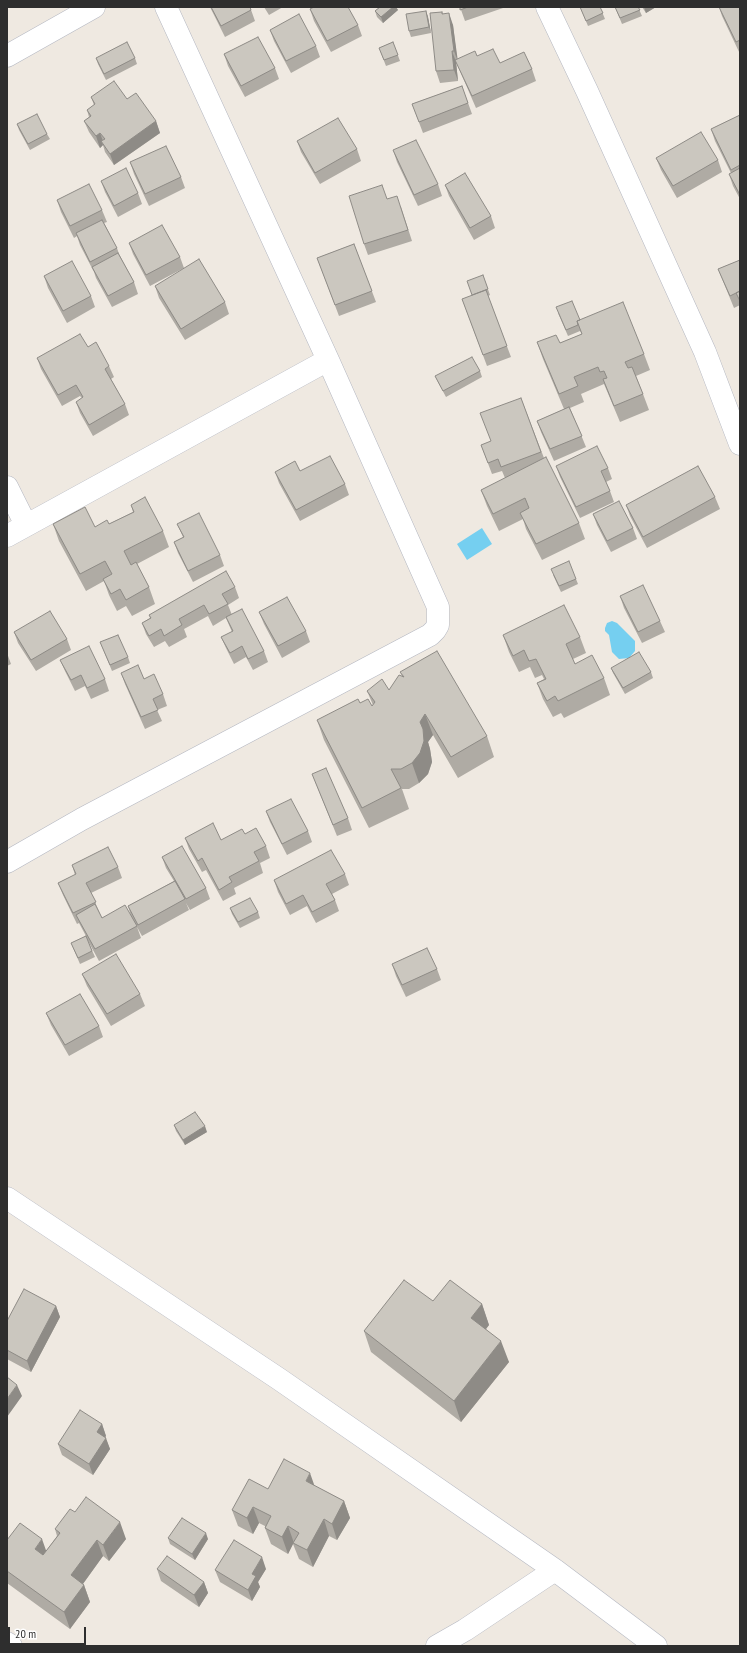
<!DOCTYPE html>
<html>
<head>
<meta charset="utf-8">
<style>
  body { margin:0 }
  #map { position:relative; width:747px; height:1653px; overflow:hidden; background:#efe9e1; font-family:"PT Sans Narrow",sans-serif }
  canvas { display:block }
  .frame { position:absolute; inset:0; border:8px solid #2e2e2e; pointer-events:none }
  .scale { position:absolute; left:8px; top:1627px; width:78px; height:18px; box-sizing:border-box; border:2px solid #2e2e2e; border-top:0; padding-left:5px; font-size:12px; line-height:14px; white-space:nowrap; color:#2e2e2e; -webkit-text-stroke:3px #fff; paint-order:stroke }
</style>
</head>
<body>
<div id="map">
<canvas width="747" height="1653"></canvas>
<div class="frame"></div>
<div class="scale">20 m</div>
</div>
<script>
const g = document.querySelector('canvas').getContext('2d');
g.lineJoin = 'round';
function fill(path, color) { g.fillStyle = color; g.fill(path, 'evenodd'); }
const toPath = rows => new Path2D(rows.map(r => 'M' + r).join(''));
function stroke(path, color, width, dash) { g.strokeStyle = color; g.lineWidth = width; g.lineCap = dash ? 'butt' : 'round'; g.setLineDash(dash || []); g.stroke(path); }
const water = toPath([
  [482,528,492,544,467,560,457,544],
  [612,621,617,623,635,641,635,651,629,658,619,659,612,652,609,635,605,631,605,628,607,623]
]);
const minor = toPath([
  [547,7,587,91,705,352,740,444],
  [7,56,94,7],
  [7,487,26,525],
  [7,536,328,360],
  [7,862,82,819,430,635,435,630,438,625,438,607,328,360,166,7],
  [7,1198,279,1379,555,1570,656,1646],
  [7,1643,11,1646],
  [437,1646,465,1630,555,1570]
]);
const wall = toPath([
  [210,7,250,7,255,21,225,37],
  [264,7,283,7,269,15],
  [380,7,396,7,398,10,383,23,377,17,375,11],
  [460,7,506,7,465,21],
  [580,7,600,7,605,19,588,26],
  [615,7,638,7,642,16,622,24],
  [642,7,656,7,646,13],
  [719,7,740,7,740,54,722,16],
  [310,9,358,25,362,36,331,52,314,21],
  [426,11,428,17,431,33,411,37,409,31],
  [442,12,443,14,453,25,457,59,477,56,500,63,532,69,536,81,476,108,456,62,458,81,440,83,436,71],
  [270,30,316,46,320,57,291,73,274,41],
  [393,42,400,61,386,66,379,48],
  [224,54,275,68,279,79,245,97,228,66],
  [96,58,135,58,137,64,106,80,98,64],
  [462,86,472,114,423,133,412,104],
  [91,97,127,99,156,121,160,133,114,165,105,152,103,145,100,148,89,132,84,121,89,117,87,110,94,105],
  [740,115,740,199,733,186,729,174,731,173,715,141,711,129],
  [17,124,47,134,50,139,30,150,19,130],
  [297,141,357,149,361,161,320,184,301,152],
  [393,150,438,184,442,196,418,206,397,162],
  [656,158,718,160,722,172,677,198,661,170],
  [130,162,181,177,185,188,149,206,134,174],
  [101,181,138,193,142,204,118,217,105,192],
  [445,185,491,216,495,228,474,240,449,196],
  [387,199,401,207,412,241,368,255,364,244],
  [57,200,102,210,107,222,104,223,117,248,119,254,134,282,138,294,112,307,96,278,94,272,80,245,77,236,74,238,61,212],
  [129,243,180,257,184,268,150,286,133,254],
  [354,244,376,302,339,316,317,258],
  [740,260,740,305,734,308,718,269],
  [483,275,490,295,488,296,511,357,487,366,462,299,472,296],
  [44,276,91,296,95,307,67,323,48,288],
  [155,286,225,302,229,314,185,340,159,298],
  [558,313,580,320,644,354,650,370,636,376,643,394,649,410,620,422,604,384,581,394,584,402,570,408,586,447,554,461,541,432,537,421,564,409,543,359,537,342,560,343,582,334,580,331,568,336],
  [88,347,109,366,114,377,111,379,125,404,129,415,93,436,80,413,76,402,82,398,80,396,62,406,41,369,37,358],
  [480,371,482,377,446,397,438,382,435,376],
  [521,398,544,458,579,523,585,539,542,560,526,529,523,519,499,531,487,506,481,490,505,478,502,471,492,474,481,445,491,442],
  [556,466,608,468,612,479,606,482,610,491,614,502,580,518,560,477],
  [300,471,345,484,349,495,300,521,279,483,275,472],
  [715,497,720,509,647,548,630,516,626,505],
  [131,505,163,531,169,547,137,564,149,587,155,604,132,616,126,606,117,611,109,595,104,581,86,591,59,541,53,524,95,527,109,524,133,512],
  [593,514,633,528,637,539,611,552,597,525],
  [177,524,220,555,224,566,193,582,178,553,174,542,183,537],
  [553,575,576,579,578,584,561,592],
  [235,587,239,598,228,605,232,615,264,651,268,662,253,670,246,657,234,664,226,648,221,637,232,632,226,618,213,626,208,616,184,629,187,637,169,647,165,641,154,647,146,634,142,623,150,618,149,615],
  [620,596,660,621,665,632,642,643,624,608],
  [259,612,306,631,310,642,282,658,264,624],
  [14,632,67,639,71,650,36,671,18,643],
  [503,635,580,637,586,653,573,659,575,664,604,678,610,695,564,718,561,713,553,717,543,699,537,683,544,679,542,675,535,678,530,667,519,672,509,652],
  [100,642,128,657,130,663,112,671],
  [7,653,11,664,7,666],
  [60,660,105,679,109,691,91,699,85,686,75,691,65,671],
  [611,668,651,672,653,678,625,694,613,673],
  [400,672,487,736,494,757,458,778,433,735,428,742,430,749,432,762,428,774,419,783,409,789,402,789,409,809,369,828,324,740,317,720,360,703,372,706,373,705,367,691,389,690,402,676],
  [121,673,144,679,163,694,167,706,157,710,162,721,145,729,125,684],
  [312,774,348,818,352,830,337,836],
  [266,811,308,831,312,842,287,855,270,822],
  [245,834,266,846,270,858,260,863,263,873,234,888,236,894,223,901,206,870,202,872,189,849,185,838,221,840],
  [162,857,206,888,210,899,190,910,186,903,189,910,142,936,137,927,141,938,99,961,87,939,95,957,80,964,71,943,86,936,79,923,77,924,63,895,58,883,75,875,72,865,118,867,122,878,91,893,102,918,131,916,128,906,174,881,166,868],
  [345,874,349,885,332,894,335,900,339,911,316,923,307,906,290,915,278,892,274,880],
  [230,908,258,912,260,918,240,928,232,914],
  [392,964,437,969,441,980,406,997,396,976],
  [82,974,140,994,145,1006,111,1026,87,986],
  [46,1013,99,1026,103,1037,69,1056,51,1025],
  [174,1125,207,1132,185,1145,176,1131],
  [433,1301,482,1304,489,1325,486,1329,509,1362,461,1422,371,1352,364,1331],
  [56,1306,60,1317,31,1372,7,1359,7,1321],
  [102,1424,106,1436,105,1437,110,1449,93,1475,62,1455,58,1444],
  [315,1486,344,1501,350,1518,337,1540,329,1536,313,1567,299,1559,293,1544,288,1554,271,1544,265,1528,265,1526,259,1523,253,1534,238,1526,232,1510,268,1489],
  [75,1512,126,1539,109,1561,103,1556,83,1584,84,1585,90,1602,70,1629,7,1583,7,1540,46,1551,57,1536,55,1529],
  [168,1538,208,1539,195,1560,170,1544],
  [157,1569,204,1582,208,1593,199,1607,161,1581],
  [266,1569,258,1582,260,1587,252,1601,220,1582,215,1570]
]);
const shadedWall = toPath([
  [393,7,396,7,398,10,383,23,381,17],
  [644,7,656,7,646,13],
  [426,11,428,17,431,33,429,27],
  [449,13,453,25,458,62,454,51],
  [452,51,456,62,458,81,454,70],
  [156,121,160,133,114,165,110,154],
  [100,133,104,144,101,141,103,145,100,148,96,136],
  [425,714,433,735,428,742,430,749,432,762,428,774,419,783,412,763,420,722],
  [205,1126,207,1132,185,1145,183,1140],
  [482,1304,489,1325,479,1338,471,1318],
  [56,1306,60,1317,31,1372,27,1361],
  [501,1341,509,1362,461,1422,454,1401],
  [17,1385,22,1396,7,1417,7,1399],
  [102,1424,106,1436,101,1443,97,1432],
  [106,1438,110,1449,93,1475,89,1464],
  [310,1473,316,1490,306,1481],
  [344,1501,350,1518,337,1540,332,1524],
  [253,1507,259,1523,253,1534,247,1518],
  [324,1519,329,1536,313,1567,307,1550],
  [120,1522,126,1539,109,1561,103,1545],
  [288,1526,294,1543,293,1543,293,1544,288,1554,282,1537],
  [206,1533,208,1539,195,1560,192,1554],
  [42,1539,48,1556,41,1565,35,1549],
  [97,1540,103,1556,77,1592,71,1575],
  [262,1557,266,1569,258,1582,260,1587,252,1601,248,1590,252,1574],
  [204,1582,208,1593,199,1607,194,1595],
  [84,1585,90,1602,70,1629,64,1612]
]);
const building = toPath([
  [211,7,250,7,251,10,221,26,211,7],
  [314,7,348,7,358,25,327,41,310,9,314,7],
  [380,7,393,7,381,17,375,11,380,7],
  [460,7,468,7,460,10,460,7],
  [580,7,600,7,603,13,586,21,580,7],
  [615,7,638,7,640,10,620,18,615,7],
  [719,7,740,7,740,40,736,42,719,7],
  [426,11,429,27,409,31,406,14,426,11],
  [442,12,442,14,449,13,454,51,452,51,454,70,436,71,430,13,442,12],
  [299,14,316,46,286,61,270,30,299,14],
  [258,37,275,68,241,86,224,54,258,37],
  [127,42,135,58,104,74,96,58,127,42],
  [393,42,398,55,384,60,379,48,393,42],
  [493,49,500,63,524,52,532,69,472,96,455,60,475,51,477,56,493,49],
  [114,81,127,99,136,93,156,121,110,154,101,141,105,139,100,133,96,136,84,121,91,116,87,110,95,104,91,97,114,81],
  [462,86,468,103,419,122,412,104,462,86],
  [37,114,47,134,28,144,17,124,37,114],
  [740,115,740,165,731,170,711,129,740,115],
  [338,118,357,149,315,173,297,141,338,118],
  [701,132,718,160,673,186,656,158,701,132],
  [416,140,438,184,414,195,393,150,416,140],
  [166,146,181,177,145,194,130,162,166,146],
  [126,168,138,193,114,206,101,181,126,168],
  [740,168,740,195,729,174,740,168],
  [465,173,491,216,470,228,445,185,465,173],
  [89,184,102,210,70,226,57,200,89,184],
  [382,185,387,199,397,196,408,230,364,244,349,196,382,185],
  [102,220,117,248,90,262,76,233,102,220],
  [162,225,180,257,146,275,129,243,162,225],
  [354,244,372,291,335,305,317,258,354,244],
  [118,253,134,282,108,296,92,267,118,253],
  [199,259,225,302,181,329,155,286,199,259],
  [740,260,740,291,730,296,718,269,740,260],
  [72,261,91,296,63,311,44,276,72,261],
  [483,275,488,289,472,295,467,281,483,275],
  [486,290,507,346,483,355,462,299,486,290],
  [740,291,740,301,736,293,740,291],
  [572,301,580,320,577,321,578,325,566,330,556,307,572,301],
  [623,302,644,354,625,362,628,368,632,367,643,394,614,406,603,379,607,378,604,371,600,372,598,367,574,377,578,386,559,394,537,342,556,335,560,343,582,334,577,321,623,302],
  [80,334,88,347,96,342,109,366,105,369,125,404,89,425,76,402,83,397,76,385,58,395,37,358,80,334],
  [472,357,480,371,443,391,435,376,472,357],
  [521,398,541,452,501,467,498,459,488,463,481,445,491,441,480,413,521,398],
  [569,407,582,436,550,449,537,421,569,407],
  [597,446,608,468,601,471,610,491,576,507,556,466,597,446],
  [330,456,345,484,296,510,275,472,295,461,300,471,330,456],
  [546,457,579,523,536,544,520,513,529,508,525,498,493,514,481,490,546,457],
  [698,466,715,497,643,537,626,505,698,466],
  [145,497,163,531,124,551,131,565,136,562,149,587,126,600,120,589,111,594,103,579,112,574,105,561,80,574,53,524,85,507,95,527,107,520,109,524,134,512,131,505,145,497],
  [619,501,633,528,607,541,593,514,619,501],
  [199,513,220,555,188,571,174,542,184,537,177,524,199,513],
  [569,561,576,579,559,586,551,569,569,561],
  [226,571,235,587,222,594,228,604,209,614,204,605,179,619,182,625,164,636,161,629,149,636,142,623,151,618,149,615,226,571],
  [643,585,660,621,638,632,620,596,643,585],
  [287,597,306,631,278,646,259,612,287,597],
  [564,605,580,637,566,644,575,664,592,655,604,678,558,701,555,696,547,701,537,683,546,679,536,659,529,661,524,650,513,656,503,635,564,605],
  [242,609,264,651,248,659,242,646,230,653,221,637,233,631,226,617,242,609],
  [50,611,67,639,31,660,14,632,50,611],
  [118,635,128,657,110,665,100,642,118,635],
  [89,646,105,679,87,688,81,675,71,680,60,660,89,646],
  [437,651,487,736,451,757,425,714,420,722,423,729,424,741,420,753,412,763,401,769,391,769,401,788,362,808,317,720,358,699,360,703,368,699,372,706,375,702,367,691,382,679,389,690,399,675,404,677,400,672,437,651],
  [639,652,651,672,623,688,611,668,639,652],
  [138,665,144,679,154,674,163,694,153,699,158,710,141,717,121,673,138,665],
  [326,768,348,818,333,825,312,774,326,768],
  [291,799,308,831,282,844,266,811,291,799],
  [213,823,221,840,242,829,245,834,256,828,266,846,254,852,259,861,229,877,232,882,219,890,202,858,198,861,185,838,213,823],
  [182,846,206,888,186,899,162,857,182,846],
  [108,847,118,867,86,883,96,902,73,913,58,883,76,874,72,865,108,847],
  [331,850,345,874,326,884,335,900,312,912,303,895,286,904,274,880,331,850],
  [175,881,185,899,138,925,128,906,175,881],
  [250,898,258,912,238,922,230,908,250,898],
  [95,904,102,918,125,905,137,926,95,949,76,915,95,904],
  [86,936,92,951,78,958,71,943,86,936],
  [427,948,437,969,402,985,392,964,427,948],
  [116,954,140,994,107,1014,82,974,116,954],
  [80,994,99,1026,65,1045,46,1013,80,994],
  [195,1112,205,1126,183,1140,174,1125,195,1112],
  [404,1280,433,1301,450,1280,482,1304,471,1318,501,1341,454,1401,364,1331,404,1280],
  [24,1289,56,1306,27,1361,7,1350,7,1321,24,1289],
  [7,1377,17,1385,7,1399,7,1377],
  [80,1410,102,1424,97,1432,106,1438,89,1464,58,1444,80,1410],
  [284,1459,310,1473,306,1481,344,1501,332,1524,324,1519,307,1550,293,1543,299,1533,288,1526,282,1537,265,1528,271,1516,253,1507,247,1518,232,1510,249,1479,268,1489,284,1459],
  [86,1497,120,1522,103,1545,97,1540,71,1575,84,1585,64,1612,7,1571,7,1540,20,1523,42,1539,35,1549,43,1555,60,1533,55,1529,70,1509,75,1512,86,1497],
  [182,1518,206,1533,192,1554,168,1538,182,1518],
  [234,1540,262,1557,252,1574,256,1576,248,1590,215,1570,234,1540],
  [167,1556,204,1582,194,1595,157,1569,167,1556]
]);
fill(water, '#75cff0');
stroke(minor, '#b4b7c1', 23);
stroke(minor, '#fff', 22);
fill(wall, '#afaba4');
fill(shadedWall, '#8e8b86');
fill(building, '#cbc7bf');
stroke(building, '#8e8b86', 1);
</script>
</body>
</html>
